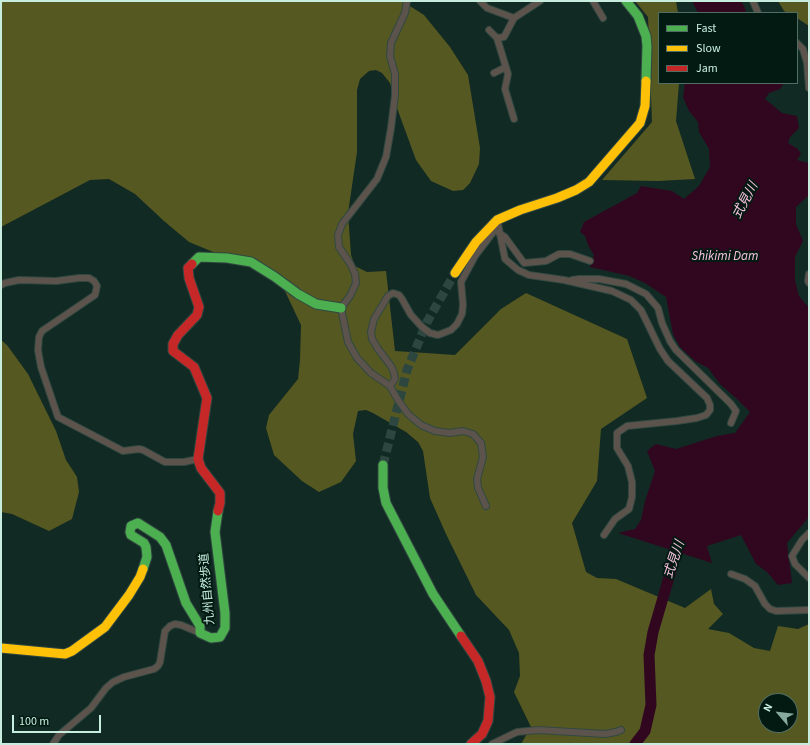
<!DOCTYPE html>
<html>
<head>
<meta charset="utf-8">
<style>
  body { margin:0 }
  #map { position:relative; width:810px; height:745px; overflow:hidden; background:#122a24; font-family:"Source Sans 3",sans-serif }
  canvas { display:block }
  .frame { position:absolute; inset:0; border:2px solid #c7edde; pointer-events:none }
  .legend { position:absolute; left:658px; top:12px; width:140px; height:72px; box-sizing:border-box; background:#021a12; border:1px solid #516e64; margin:0; padding:5px 7px; list-style:none; font-size:12px; color:#c7edde }
  .legend li { display:flex; align-items:center; gap:8px; height:20px }
  .legend b { width:20px; border:1px solid #516e64 }
  .north { position:absolute; left:758px; top:693px; width:40px; height:40px; box-sizing:border-box; background:#021a12; border:1px solid #516e64; border-radius:50%; rotate:298deg; font-size:11px; font-weight:700; line-height:16px; text-align:center; color:#c7edde }
  .north::after { content:''; display:block; margin:auto; width:14px; height:18px; background:#88a99d; clip-path:polygon(50% 0,100% 100%,50% 72%,0 100%) }
  .scale { position:absolute; left:12px; top:715px; width:89px; height:18px; box-sizing:border-box; border:2px solid #c7edde; border-top:0; padding-left:5px; font-size:12px; line-height:14px; white-space:nowrap; color:#c7edde; -webkit-text-stroke:3px #021a12; paint-order:stroke }
</style>
</head>
<body>
<div id="map">
<canvas width="810" height="745"></canvas>
<div class="frame"></div>
<ul class="legend">
<li><b style="height:5px;background:#4caf50"></b>Fast</li>
<li><b style="height:5px;background:#ffc107"></b>Slow</li>
<li><b style="height:5px;background:#c62828"></b>Jam</li>
</ul>
<div class="north">N</div>
<div class="scale">100 m</div>
</div>
<script>
const g = document.querySelector('canvas').getContext('2d');
g.lineJoin = 'round';
function fill(path, color) { g.fillStyle = color; g.fill(path, 'evenodd'); }
const toPath = rows => new Path2D(rows.map(r => 'M' + r).join(''));
function stroke(path, color, width, dash) { g.strokeStyle = color; g.lineWidth = width; g.lineCap = dash ? 'butt' : 'round'; g.setLineDash(dash || []); g.stroke(path); }
function write(font, color, halo, rows, align = 'center') {
  g.font = font + ' "Source Sans 3","Noto Sans JP",sans-serif'; g.lineWidth = 4; g.setLineDash([]); g.textBaseline = 'middle'; g.strokeStyle = halo; g.fillStyle = color; for (const [text, x, y, turn = 0] of rows) {
    g.save(); g.translate(x, y); g.rotate((+turn || 0) * Math.PI / 180); g.textAlign = isNaN(turn) ? turn : align; if (halo) g.strokeText(text, 0, 0); g.fillText(text, 0, 0); g.restore();
  }
}
const forest = toPath([
  [1,1,402,1,424,15,450,47,468,75,480,148,479,164,470,183,463,190,453,191,431,181,416,160,397,108,390,83,382,73,376,70,369,71,360,79,357,90,357,152,348,213,351,255,355,266,367,272,386,271,395,351,455,355,501,309,526,293,627,339,647,398,601,429,597,481,572,523,586,572,597,578,616,579,685,608,711,589,714,604,723,614,708,629,729,633,754,648,770,651,778,626,798,629,809,624,809,744,521,744,531,727,514,692,520,676,519,653,509,630,476,595,446,534,430,498,423,451,418,442,406,432,373,413,366,410,358,411,353,434,356,461,341,482,319,492,302,481,274,455,266,428,269,415,298,379,300,360,301,325,283,287,245,256,218,254,189,242,164,221,135,194,109,179,90,180,1,227],
  [766,701,790,701,790,725,766,725],
  [635,1,676,1,678,13,659,13,659,83,679,83,676,121,695,179,658,181,602,180,652,122,648,17],
  [778,1,809,1,809,26,797,18,797,13,788,13,784,11],
  [1,340,7,345,28,374,56,431,66,460,77,477,79,492,72,519,49,531,12,514,1,512]
]);
const water = toPath([
  [692,1,741,1,745,8,746,13,698,13],
  [685,83,784,83,780,89,769,93,765,99,782,113,797,116,799,128,790,137,788,143,798,149,801,154,797,160,809,163,809,195,796,207,796,224,803,241,795,257,795,280,799,296,809,308,809,517,787,543,792,583,778,585,767,572,756,564,741,535,707,546,712,563,618,533,635,529,641,520,645,501,655,471,647,451,656,444,676,449,717,436,735,433,750,412,738,400,720,384,708,368,695,361,680,347,673,334,666,297,645,283,629,276,590,267,594,255,588,245,585,236,580,232,584,222,637,193,641,186,672,191,684,199,699,186,710,167,709,149,699,132,698,122,689,111,683,97]
]);
const river = toPath([
  [635,744,645,731,651,705,649,655,653,632,677,550,683,538]
]);
const secondaryTunnel = toPath([
  [383,465,407,370,427,322,455,273]
]);
const street = toPath([
  [407,1,405,13,391,43,390,56,395,74,395,95,391,128,386,157,377,179,342,224,338,235,339,247,351,265,355,274,356,283,350,296,341,308,348,342,357,358,371,373,390,386,395,379,394,373,391,366,378,349,372,339,371,332,374,319,388,296,393,293,399,295,402,299,411,315,422,327,430,333,438,335,451,330,457,324,462,314,463,305,461,282,475,256,498,226],
  [480,1,487,8,514,18,540,1],
  [593,1,603,18],
  [753,1,758,13],
  [489,30,497,38,504,37,514,18],
  [497,38,508,74,505,89,514,119],
  [797,43,803,49,807,63,809,88],
  [494,73,506,67],
  [498,224,505,259,518,270,529,275,564,280,612,291,631,300,641,310,660,349,668,361,707,398,710,405,710,410,706,415,697,418,677,421,627,426,617,433,617,448,628,466,632,482,632,497,629,509,615,519,604,535],
  [499,233,505,237,524,263,546,261,559,254,570,254,590,261],
  [809,274,808,281,809,283],
  [572,280,579,279,599,279,626,284,646,294,658,308,662,323,670,341,676,350,731,404,736,411,731,423],
  [1,285,5,283,19,280,56,281,79,278,89,278,94,281,97,286,95,295,42,331,39,337,38,350,41,367,58,417,123,451,139,449,143,450,165,462,184,462,198,459],
  [390,386,398,400,408,414,421,425,435,431,450,433,463,431,473,434,481,443,483,457,477,479,478,488,486,506],
  [809,533,802,540,792,556,795,564,809,578],
  [731,574,745,579,755,586,765,604,770,609,776,611,809,610],
  [53,744,59,735,91,708,106,688,113,682,124,677,154,669,158,666,160,662,165,631,170,626,175,624,181,625,200,633],
  [492,744,517,732,538,730,605,734,616,732,621,730]
]);
const fast = toPath([
  [626,1,638,16,646,36,647,46,646,81],
  [192,264,199,257,227,258,251,262,275,277,298,294,316,304,341,308],
  [383,465,383,488,386,503,433,594,461,636],
  [143,569,147,557,146,547,144,543,131,535,130,532,131,526,138,523,160,537,166,545,186,603,200,626,200,633,211,638,220,637,225,628,225,613,215,532,218,511]
]);
const slow = toPath([
  [455,273,476,242,497,220,520,210,557,198,576,190,589,182,640,123,645,106,646,81],
  [1,648,65,654,72,651,105,627,129,595,140,577,143,569]
]);
const jam = toPath([
  [192,264,188,268,189,278,199,307,197,315,178,335,173,344,173,351,194,367,207,398,198,459,201,468,220,493,220,503,218,511],
  [461,636,478,661,486,681,490,697,488,721,482,734,471,744]
]);
const streetNames = [
  ["九州自然歩道",208,589,-95]
];
const waterNames = [
  ["式見川",746,201,-62],
  ["Shikimi Dam",725,257],
  ["式見川",675,560,-71]
];
fill(forest, '#555821');
fill(water, '#310720');
stroke(river, '#310720', 11);
stroke(secondaryTunnel, '#2d4740', 9, [9, 4.5]);
stroke(street, '#314841', 8);
stroke(fast, '#314841', 11);
stroke(slow, '#314841', 11);
stroke(jam, '#314841', 11);
stroke(street, '#5c544c', 6);
stroke(fast, '#4caf50', 9);
stroke(slow, '#ffc107', 9);
stroke(jam, '#c62828', 9);
write('12px', '#c7edde', '#021a12', streetNames);
write('italic 13px', '#f7c2db', '#021a12', waterNames);
</script>
</body>
</html>
